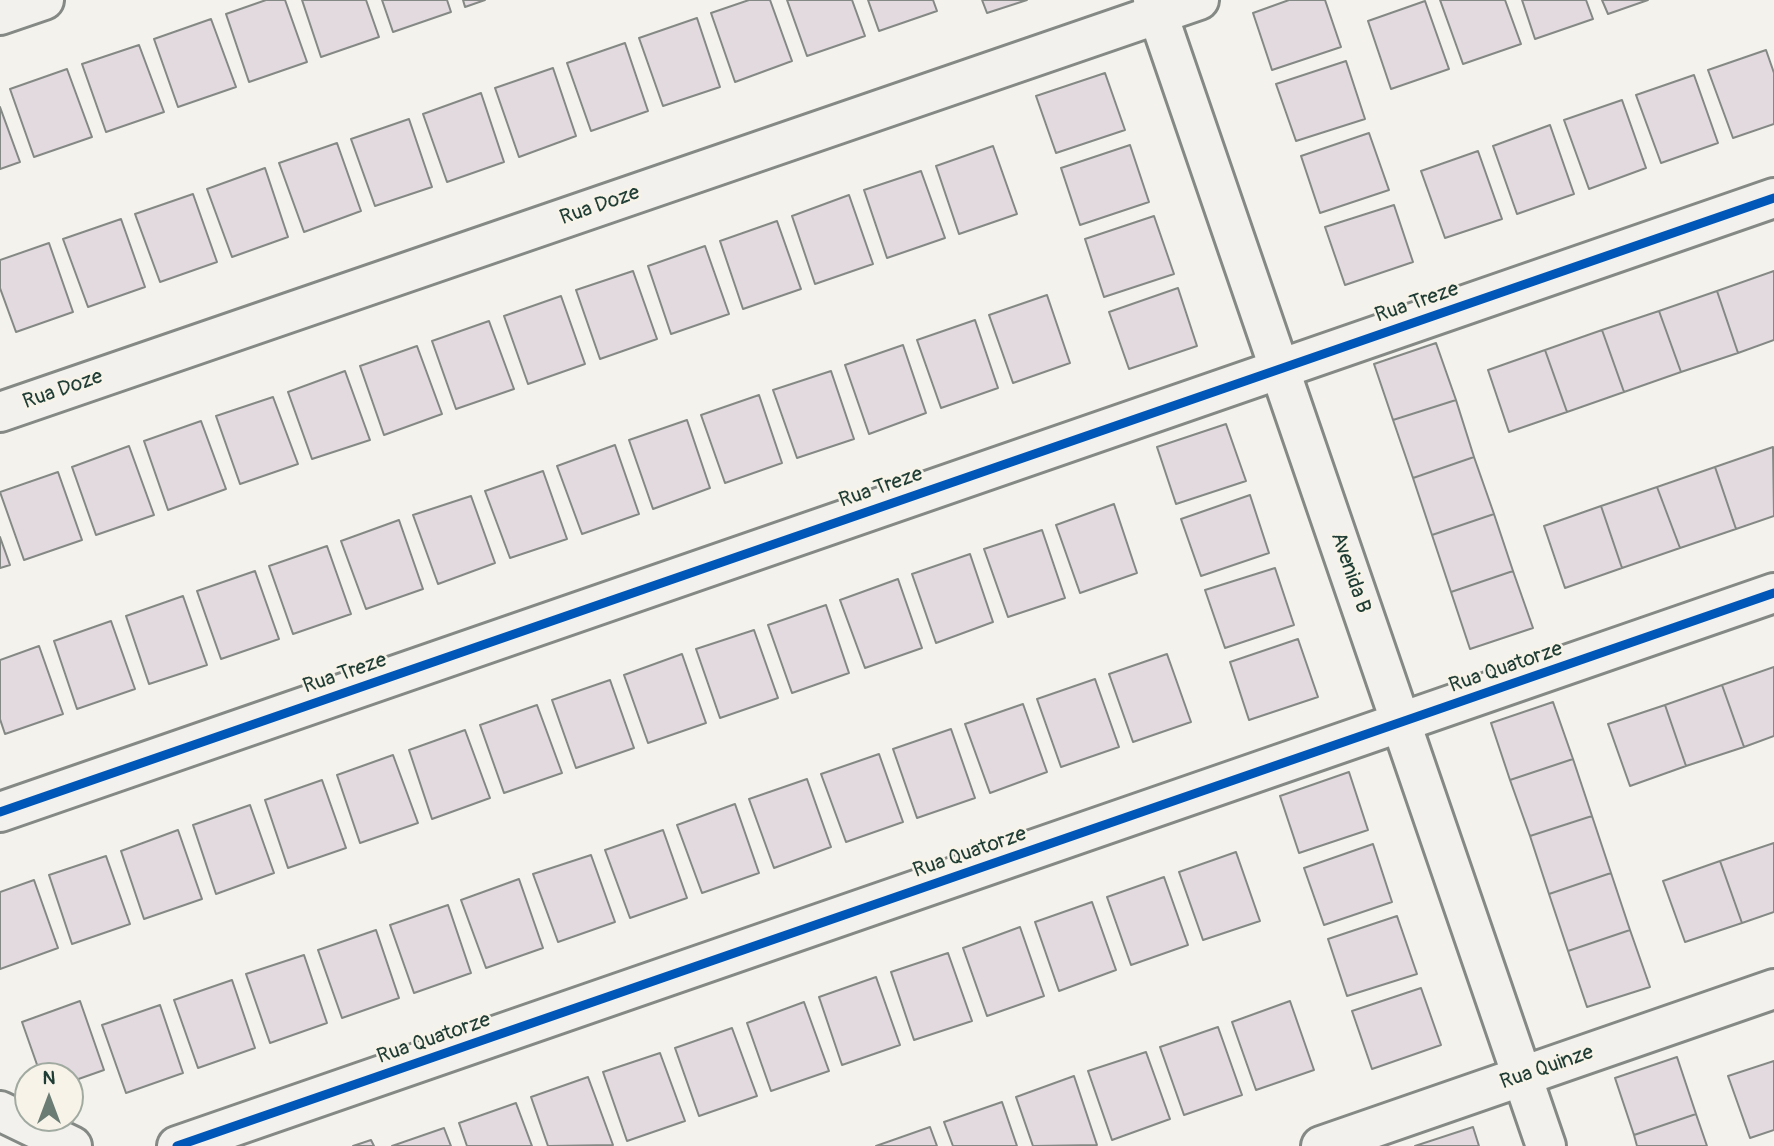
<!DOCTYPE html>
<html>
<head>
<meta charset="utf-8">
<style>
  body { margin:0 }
  #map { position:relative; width:1774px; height:1146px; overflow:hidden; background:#f4f2ec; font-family:Pangolin,sans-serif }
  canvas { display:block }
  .north { position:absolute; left:14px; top:1062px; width:70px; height:70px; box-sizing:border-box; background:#f7f3e8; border:2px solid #a1aaa0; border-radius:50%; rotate:0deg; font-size:19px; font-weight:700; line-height:28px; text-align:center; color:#1f3d34 }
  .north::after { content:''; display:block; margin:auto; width:24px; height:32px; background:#6a7c74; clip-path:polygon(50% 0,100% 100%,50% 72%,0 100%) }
</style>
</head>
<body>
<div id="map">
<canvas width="1774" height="1146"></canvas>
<div class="north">N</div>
</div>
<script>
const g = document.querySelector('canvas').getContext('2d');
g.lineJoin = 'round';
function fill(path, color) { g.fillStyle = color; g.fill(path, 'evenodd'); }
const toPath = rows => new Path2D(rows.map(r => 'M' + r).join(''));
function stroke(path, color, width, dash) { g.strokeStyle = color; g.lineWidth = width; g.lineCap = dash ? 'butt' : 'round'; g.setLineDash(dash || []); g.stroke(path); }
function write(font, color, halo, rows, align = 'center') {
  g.font = font + ' Pangolin,sans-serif'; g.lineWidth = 5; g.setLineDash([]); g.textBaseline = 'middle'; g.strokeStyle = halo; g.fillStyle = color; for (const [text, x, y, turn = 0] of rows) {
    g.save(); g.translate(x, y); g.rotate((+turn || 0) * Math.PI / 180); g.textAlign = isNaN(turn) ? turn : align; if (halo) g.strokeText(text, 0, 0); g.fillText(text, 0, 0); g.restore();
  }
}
const building = toPath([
  [266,0,285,0,307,62,249,82,226,14,266,0],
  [302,0,366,0,379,37,321,57,302,0],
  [382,0,447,0,451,12,393,32,382,0],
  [463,0,485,0,465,7,463,0],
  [749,0,770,0,792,61,735,82,711,13,749,0],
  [787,0,852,0,865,36,807,56,787,0],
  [868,0,933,0,937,11,879,31,868,0],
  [982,0,1027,0,987,13,982,0],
  [1289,0,1325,0,1341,47,1272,70,1253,13,1289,0],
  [1440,0,1505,0,1521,44,1463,64,1440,0],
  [1522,0,1586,0,1593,19,1535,39,1522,0],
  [1602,0,1648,0,1608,14,1602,0],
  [1425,1,1449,69,1391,89,1368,21,1425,1],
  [697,18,720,87,663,106,639,38,697,18],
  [211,19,236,87,178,107,154,39,211,19],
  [625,43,648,111,591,131,567,63,625,43],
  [139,45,164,112,106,132,82,64,139,45],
  [1766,50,1774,73,1774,124,1733,138,1708,70,1766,50],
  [1346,61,1365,119,1296,141,1276,84,1346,61],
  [553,68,576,136,519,157,495,88,553,68],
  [67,69,92,137,34,157,10,89,67,69],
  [1105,73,1125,130,1056,153,1036,96,1105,73],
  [1694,75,1718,143,1661,163,1636,95,1694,75],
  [481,93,504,162,447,182,423,114,481,93],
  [1622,100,1646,168,1589,189,1564,120,1622,100],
  [0,107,20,162,0,169,0,107],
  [409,119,432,187,375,206,351,139,409,119],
  [1550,125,1574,194,1517,214,1493,146,1550,125],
  [1369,133,1389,190,1320,213,1301,156,1369,133],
  [337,143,361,211,304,232,279,163,337,143],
  [1130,145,1149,202,1080,225,1061,168,1130,145],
  [993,146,1017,214,959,234,936,166,993,146],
  [1478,151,1502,219,1445,238,1421,171,1478,151],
  [265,168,288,237,232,257,207,189,265,168],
  [921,171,945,238,887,258,864,190,921,171],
  [193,194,217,262,160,282,135,214,193,194],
  [849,195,873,264,815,284,792,216,849,195],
  [1394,205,1413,262,1345,285,1325,227,1394,205],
  [1154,216,1174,274,1104,297,1085,239,1154,216],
  [121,219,145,287,88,307,63,239,121,219],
  [777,221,801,289,743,309,720,241,777,221],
  [49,243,73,312,16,332,0,288,0,260,49,243],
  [705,246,729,314,671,334,648,266,705,246],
  [633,271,657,339,600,359,576,290,633,271],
  [1774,271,1774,340,1738,353,1717,291,1774,271],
  [1178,288,1197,346,1129,369,1109,312,1178,288],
  [1717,291,1738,353,1681,372,1659,311,1717,291],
  [1047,295,1070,363,1013,383,989,315,1047,295],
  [561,296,585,364,528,384,504,316,561,296],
  [1659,311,1681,372,1624,392,1602,330,1659,311],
  [975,320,998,388,941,408,917,340,975,320],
  [489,321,514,389,456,409,432,341,489,321],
  [1602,330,1624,392,1567,412,1545,350,1602,330],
  [1436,343,1456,400,1393,420,1374,364,1436,343],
  [903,345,926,413,869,434,845,365,903,345],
  [417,346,442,414,384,435,360,366,417,346],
  [1545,350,1567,412,1509,432,1488,370,1545,350],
  [345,371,370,440,312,459,288,392,345,371],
  [831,371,854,439,797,458,773,390,831,371],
  [759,395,782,463,725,483,701,415,759,395],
  [273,397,298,464,240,484,216,416,273,397],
  [1456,400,1474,457,1413,478,1393,420,1456,400],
  [687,420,710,488,653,509,629,440,687,420],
  [201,421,226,489,168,510,144,441,201,421],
  [1226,424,1246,481,1176,504,1157,447,1226,424],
  [615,445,639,514,582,534,557,466,615,445],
  [129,446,154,515,96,535,72,467,129,446],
  [1773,447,1774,516,1736,529,1715,467,1773,447],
  [1474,457,1494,514,1432,535,1413,478,1474,457],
  [1715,467,1736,529,1680,548,1657,487,1715,467],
  [543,471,567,539,510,558,485,491,543,471],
  [58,472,82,540,24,560,0,492,58,472],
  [1657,487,1680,548,1622,568,1601,506,1657,487],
  [1250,495,1269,553,1201,576,1181,519,1250,495],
  [471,496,495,563,438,584,413,515,471,496],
  [1114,504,1137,573,1080,593,1056,525,1114,504],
  [1601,506,1622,568,1565,588,1544,526,1601,506],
  [1494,514,1513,571,1451,592,1432,535,1494,514],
  [399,520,423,589,366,609,341,541,399,520],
  [1042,530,1065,598,1008,617,984,549,1042,530],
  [0,537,10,565,0,568,0,537],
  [327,546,351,614,293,634,269,566,327,546],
  [970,554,993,622,936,643,912,574,970,554],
  [1275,568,1294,625,1225,648,1205,590,1275,568],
  [255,571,279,639,221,659,197,591,255,571],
  [1513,571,1533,628,1470,649,1451,592,1513,571],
  [898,579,922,648,865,668,840,600,898,579],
  [183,596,207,665,149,684,126,616,183,596],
  [826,605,849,673,792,693,768,625,826,605],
  [111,621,135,689,77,709,54,641,111,621],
  [754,630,778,698,720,718,696,649,754,630],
  [1298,639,1318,697,1249,720,1230,662,1298,639],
  [39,646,63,714,5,734,0,719,0,660,39,646],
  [682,654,706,723,648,743,624,675,682,654],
  [1167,654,1191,722,1133,742,1109,674,1167,654],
  [1774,667,1774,736,1744,747,1722,685,1774,667],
  [1095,679,1119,747,1061,767,1037,699,1095,679],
  [610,680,634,748,576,768,552,700,610,680],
  [1722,685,1744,747,1686,766,1665,705,1722,685],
  [1553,702,1573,759,1510,780,1491,723,1553,702],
  [1023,704,1047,772,990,793,965,724,1023,704],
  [537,705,562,773,504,793,480,725,537,705],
  [1665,705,1686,766,1630,786,1608,724,1665,705],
  [951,729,975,798,917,818,893,749,951,729],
  [465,730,490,798,432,819,409,750,465,730],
  [879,754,903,822,846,842,821,774,879,754],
  [393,755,418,823,360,843,337,775,393,755],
  [1573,759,1592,816,1530,836,1510,780,1573,759],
  [1349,772,1368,830,1299,853,1280,796,1349,772],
  [807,779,831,847,774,868,749,799,807,779],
  [322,780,346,848,288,868,265,800,322,780],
  [735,804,759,873,702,893,677,825,735,804],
  [250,805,274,873,216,894,193,825,250,805],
  [1592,816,1611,873,1549,894,1530,836,1592,816],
  [178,830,202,899,144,919,121,851,178,830],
  [663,830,687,898,630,918,605,850,663,830],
  [1774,843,1774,912,1742,923,1720,861,1774,843],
  [1373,844,1392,902,1324,925,1304,868,1373,844],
  [1236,852,1260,921,1203,940,1179,872,1236,852],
  [591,855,615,922,558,942,533,874,591,855],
  [106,856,130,924,72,944,49,875,106,856],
  [1720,861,1742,923,1685,942,1663,881,1720,861],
  [1611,873,1630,930,1568,951,1549,894,1611,873],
  [1164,877,1188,945,1131,965,1107,897,1164,877],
  [519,879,543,948,486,968,461,900,519,879],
  [34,880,58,948,0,969,0,892,34,880],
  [1092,902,1116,970,1059,991,1035,922,1092,902],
  [448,905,471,973,414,993,390,925,448,905],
  [1397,916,1417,974,1347,996,1328,939,1397,916],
  [1020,927,1044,996,987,1016,963,948,1020,927],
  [376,930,399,998,342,1018,318,950,376,930],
  [1630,930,1650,987,1587,1007,1568,951,1630,930],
  [948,953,972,1021,914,1040,891,972,948,953],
  [304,955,327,1023,270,1043,246,974,304,955],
  [876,977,900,1045,842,1065,819,997,876,977],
  [232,980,255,1048,198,1068,174,1000,232,980],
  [1421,988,1441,1045,1372,1069,1352,1011,1421,988],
  [80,1001,104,1070,70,1082,70,1076,41,1076,22,1022,80,1001],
  [1290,1001,1314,1070,1256,1090,1232,1022,1290,1001],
  [804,1002,829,1071,771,1091,747,1023,804,1002],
  [160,1005,183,1073,126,1093,102,1025,160,1005],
  [1218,1027,1242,1095,1184,1115,1160,1047,1218,1027],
  [732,1028,757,1096,699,1116,675,1048,732,1028],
  [1146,1052,1170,1119,1112,1140,1088,1071,1146,1052],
  [660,1053,685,1121,627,1141,603,1072,660,1053],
  [1677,1057,1696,1114,1634,1135,1615,1078,1677,1057],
  [1774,1061,1774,1130,1750,1138,1728,1076,1774,1061],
  [1074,1076,1097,1145,1033,1146,1016,1097,1074,1076],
  [588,1077,613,1145,548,1146,531,1097,588,1077],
  [1002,1102,1017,1146,953,1146,944,1122,1002,1102],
  [516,1103,532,1146,467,1146,459,1123,516,1103],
  [1696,1114,1707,1146,1637,1146,1634,1135,1696,1114],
  [930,1127,937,1146,876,1146,930,1127],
  [1473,1127,1479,1146,1415,1146,1473,1127],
  [444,1128,451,1146,392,1146,444,1128],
  [371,1140,374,1146,353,1146,371,1140]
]);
const street = toPath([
  [0,15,44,0],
  [0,412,1199,0],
  [0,812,1774,198],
  [177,1146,1774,593],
  [1321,1146,1774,989]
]);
const secondary = toPath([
  [1153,0,1546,1146],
  [0,1111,72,1146]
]);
const cycleway = toPath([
  [0,812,1774,198],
  [177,1146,1774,593]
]);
const streetNames = [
  ["Rua Doze",600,206,-19],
  ["Rua Treze",1417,303,-19],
  ["Rua Doze",63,390,-19],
  ["Rua Treze",881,488,-19],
  ["Avenida B",1350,573,71],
  ["Rua Quatorze",1506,668,-19],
  ["Rua Treze",345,674,-19],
  ["Rua Quatorze",970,853,-19],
  ["Rua Quatorze",434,1039,-19],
  ["Rua Quinze",1547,1068,-19]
];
fill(building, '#e2dadf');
stroke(building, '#848985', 2);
stroke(street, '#848985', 44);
stroke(secondary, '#848985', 44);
stroke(street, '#f2f1ed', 38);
stroke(secondary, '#f2f1ed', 38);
stroke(cycleway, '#0057b8', 9);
write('21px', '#1f3d34', '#f7f3e8', streetNames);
</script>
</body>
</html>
